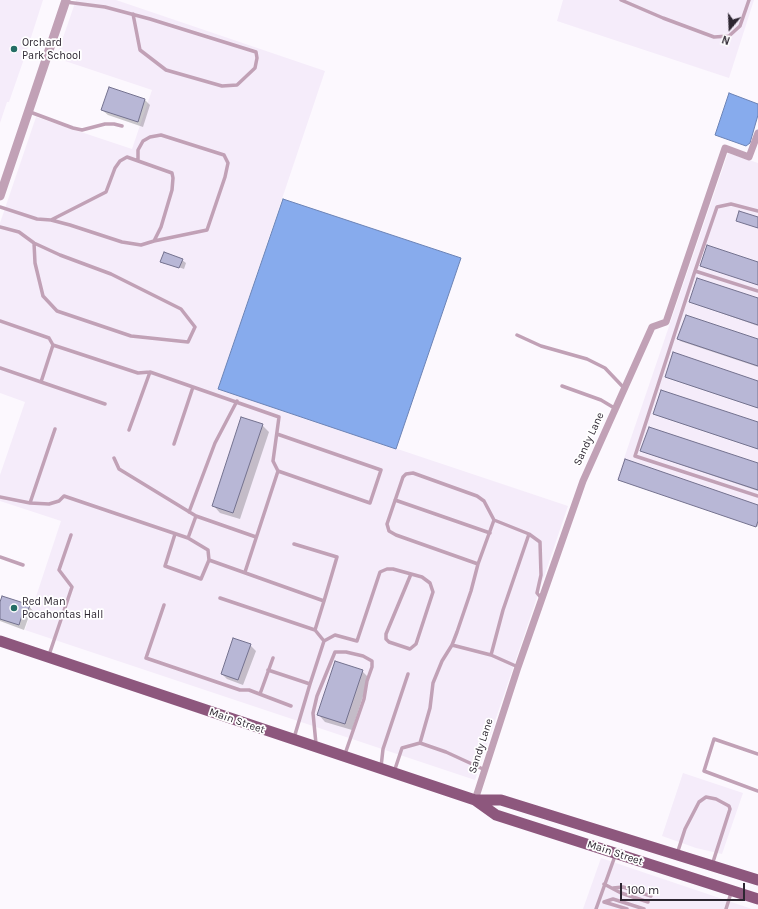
<!DOCTYPE html>
<html>
<head>
<meta charset="utf-8">
<style>
  body { margin:0 }
  #map { position:relative; width:758px; height:909px; overflow:hidden; background:#fcf8fe; font-family:Karla,sans-serif }
  canvas { display:block }
  .north { position:absolute; left:710px; top:8px; width:40px; height:40px; -webkit-text-stroke:3px #fff; paint-order:stroke; rotate:199deg; font-size:11px; font-weight:700; line-height:16px; text-align:center; color:#2d2631 }
  .north::after { content:''; display:block; margin:auto; width:14px; height:18px; background:#2d2631; clip-path:polygon(50% 0,100% 100%,50% 72%,0 100%) }
  .scale { position:absolute; left:620px; top:883px; width:125px; height:18px; box-sizing:border-box; border:2px solid #2d2631; border-top:0; padding-left:5px; font-size:12px; line-height:14px; white-space:nowrap; color:#2d2631; -webkit-text-stroke:3px #fff; paint-order:stroke }
</style>
</head>
<body>
<div id="map">
<canvas width="758" height="909"></canvas>
<div class="north">N</div>
<div class="scale">100 m</div>
</div>
<script>
const g = document.querySelector('canvas').getContext('2d');
g.lineJoin = 'round';
function fill(path, color) { g.fillStyle = color; g.fill(path, 'evenodd'); }
const toPath = rows => new Path2D(rows.map(r => 'M' + r).join(''));
function stroke(path, color, width, dash) { g.strokeStyle = color; g.lineWidth = width; g.lineCap = dash ? 'butt' : 'round'; g.setLineDash(dash || []); g.stroke(path); }
function write(font, color, halo, rows, align = 'center') {
  g.font = font + ' Karla,sans-serif'; g.lineWidth = 3.5; g.setLineDash([]); g.textBaseline = 'middle'; g.strokeStyle = halo; g.fillStyle = color; for (const [text, x, y, turn = 0] of rows) {
    g.save(); g.translate(x, y); g.rotate((+turn || 0) * Math.PI / 180); g.textAlign = isNaN(turn) ? turn : align; if (halo) g.strokeText(text, 0, 0); g.fillText(text, 0, 0); g.restore();
  }
}
const built = toPath([
  [0,0,43,0,26,53,9,102,7,102,0,123],
  [76,0,116,0,325,71,218,389,568,506,475,780,25,630,61,521,0,501,0,475,25,402,0,393,0,223,36,117,132,149,152,90,56,58],
  [563,0,754,0,729,78,557,21],
  [728,153,758,163,758,526,617,479],
  [683,773,743,793,722,854,696,848,662,836],
  [601,858,752,909,583,909]
]);
const water = toPath([
  [729,93,758,104,758,115,750,143,746,146,715,135,729,93],
  [283,199,461,258,396,449,218,389,283,199]
]);
const shadow = toPath([
  [109,89,145,100,150,105,143,127,108,115,102,110],
  [182,260,186,263,184,269,164,262,164,264,161,261],
  [758,299,758,326,690,302],
  [679,339,758,340,758,367,680,341],
  [668,378,758,382,758,408],
  [654,414,758,423,758,449,656,415],
  [262,425,269,432,240,519,220,513,213,505],
  [642,451,758,464,758,491,643,452],
  [619,480,758,506,758,525,757,527],
  [0,605,29,606,34,612,32,618,29,616,24,630,0,621],
  [250,645,256,651,243,685,227,679,222,674],
  [362,671,369,678,352,730,325,722,318,714]
]);
const building = toPath([
  [109,87,145,99,138,122,101,110,109,87],
  [739,211,758,217,758,228,736,221,739,211],
  [707,245,758,262,758,285,700,266,707,245],
  [164,252,183,259,179,268,160,262,164,252],
  [697,278,758,298,758,325,689,302,697,278],
  [686,315,758,339,758,366,677,339,686,315],
  [673,352,758,381,758,408,665,377,673,352],
  [661,390,758,422,758,449,653,414,661,390],
  [241,417,263,424,233,513,212,506,241,417],
  [649,427,758,463,758,490,640,451,649,427],
  [625,459,758,505,758,521,756,527,618,480,625,459],
  [2,596,30,605,27,613,23,612,19,625,0,619,0,602,2,596],
  [233,638,251,644,238,680,221,674,233,638],
  [335,661,363,670,345,724,317,715,335,661]
]);
const service = toPath([
  [621,0,663,18,714,37,729,36,740,26,749,0],
  [66,2,105,7,150,19,256,52,257,58,255,68,237,85,222,86,166,70,140,50,133,14],
  [30,112,73,128,82,130,105,124,114,124,122,126],
  [138,161,138,150,143,141,150,137,161,135,224,155,228,163,225,177,207,230,154,241],
  [0,207,37,219,51,220,70,225,122,242,141,245,154,241,161,227,172,190,173,178,172,173,127,157,120,161,115,168,106,192,51,220],
  [0,227,19,232,34,243,60,255,111,274,181,309,195,327,188,342,131,336,57,311,43,296,35,263,34,243],
  [695,271,717,207,731,204,758,211],
  [758,291,695,271,635,456,758,496],
  [0,321,49,338,53,345,138,373,150,372,279,417,273,461,278,471,245,572],
  [517,335,541,346,587,359,605,368,624,388],
  [0,368,41,382,53,345],
  [41,382,105,404],
  [562,386,601,400,616,409],
  [129,430,150,372],
  [277,434,381,470,370,503,278,471],
  [174,444,193,387],
  [114,458,119,469,196,516,188,538],
  [0,497,30,503,49,504,59,501,64,496,188,538,208,550,209,560,201,579,165,566,175,534],
  [395,500,490,533],
  [30,503,55,429],
  [189,512,215,443,237,401],
  [196,516,256,537],
  [529,534,540,542,541,575,537,593,542,599],
  [0,557,23,565],
  [209,560,324,601,337,557,294,544],
  [478,564,396,535,389,531,387,524,403,477,406,474,413,473,477,496,484,501,494,520,478,564,471,591,457,632,452,645,442,661,433,683,430,708,420,743,446,752,485,770],
  [220,598,315,630,324,601],
  [164,605,146,658,240,690,249,690,291,706],
  [324,641,335,635,357,641,380,572,387,569,393,569,422,577,430,583,433,592,416,644,410,649,389,642,386,639,386,634,411,574],
  [452,645,491,655,503,610,529,534,494,520],
  [49,655,72,587,59,570,71,535],
  [491,655,518,667],
  [268,670,310,684,294,738],
  [310,684,324,641,315,630],
  [260,694,273,658],
  [316,744,313,713,317,696,335,652,346,652,363,656,372,661,372,667,367,681,364,699,345,754],
  [758,754,714,739,704,771,758,791],
  [381,767,383,749,408,674],
  [394,772,402,748,420,743],
  [677,854,685,829,699,802,706,797,716,799,729,806,730,809,712,865],
  [604,884,621,893,648,902],
  [613,888,623,887,651,896],
  [604,902,613,899,644,909],
  [604,902,627,909],
  [596,909,615,856],
  [726,909,731,893]
]);
const minor = toPath([
  [475,800,518,667,583,481,652,327,666,322,725,148,749,157,758,133]
]);
const tertiary = toPath([
  [0,196,66,0]
]);
const primary = toPath([
  [0,641,475,800,496,815,758,899],
  [475,800,501,800,758,880]
]);
const markers = [
  [14,49,4,"#246d65"],
  [14,608,4,"#246d65"]
];
const poiNames = [
  ["Orchard",22,43],
  ["Park School",22,56],
  ["Red Man",22,602],
  ["Pocahontas Hall",22,615]
];
const streetNames = [
  ["Sandy Lane",589,439,-65],
  ["Main Street",237,721,19],
  ["Sandy Lane",481,746,-72],
  ["Main Street",615,853,18]
];
fill(built, '#f5ecfa');
fill(water, '#87abed');
stroke(water, '#6c83b5', 1);
fill(shadow, '#0003');
fill(building, '#b8b7d6');
stroke(building, '#74728f', 1);
stroke(service, '#c1a1b6', 3.5);
stroke(minor, '#c1a1b6', 7);
stroke(tertiary, '#c1a1b6', 9);
stroke(primary, '#8d577d', 11);
for (const [x, y, r, color] of markers) { const dot = new Path2D(); dot.arc(x, y, r, 0, 2 * Math.PI); g.fillStyle = color; g.fill(dot); stroke(dot, '#fff', 1.5); }
write('11px', '#2d2631', '#fff', poiNames, 'left');
write('11px', '#2d2631', '#fff', streetNames);
</script>
</body>
</html>
